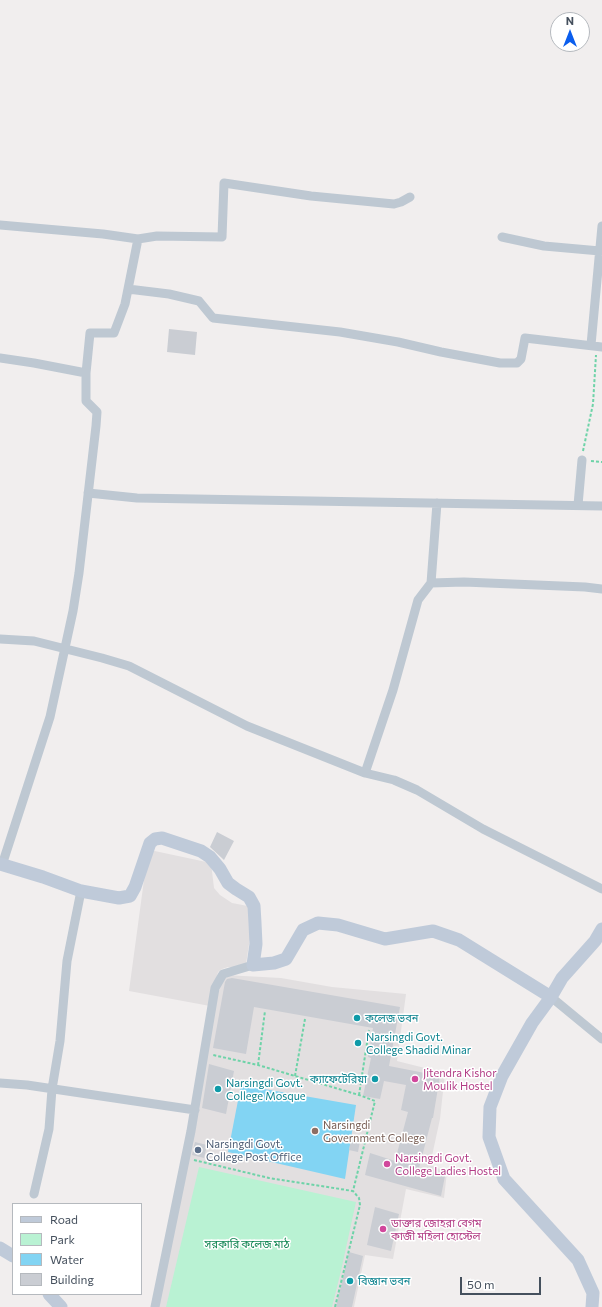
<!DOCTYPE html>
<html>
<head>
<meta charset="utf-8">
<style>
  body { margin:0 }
  #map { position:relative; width:602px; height:1307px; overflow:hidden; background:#f1eeee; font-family:Commissioner,sans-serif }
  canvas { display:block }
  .legend { position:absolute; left:12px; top:1203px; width:130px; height:92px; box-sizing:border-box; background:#fff; border:1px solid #b5b9be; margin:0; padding:5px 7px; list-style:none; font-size:12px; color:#45505d }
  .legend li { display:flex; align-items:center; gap:8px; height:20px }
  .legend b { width:20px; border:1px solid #b5b9be }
  .north { position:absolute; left:550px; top:12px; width:40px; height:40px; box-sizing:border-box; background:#fff; border:1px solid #b5b9be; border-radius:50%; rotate:0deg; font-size:11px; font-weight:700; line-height:16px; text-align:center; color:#45505d }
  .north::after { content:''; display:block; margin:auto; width:14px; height:18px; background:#0b5eee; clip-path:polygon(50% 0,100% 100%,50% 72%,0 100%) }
  .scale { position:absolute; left:460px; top:1277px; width:81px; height:18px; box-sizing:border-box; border:2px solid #45505d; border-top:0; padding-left:5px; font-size:12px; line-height:14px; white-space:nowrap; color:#45505d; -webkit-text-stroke:3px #fff; paint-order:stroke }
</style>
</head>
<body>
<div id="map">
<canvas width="602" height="1307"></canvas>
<ul class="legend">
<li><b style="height:5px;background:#bfcad9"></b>Road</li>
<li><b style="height:11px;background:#b9f2d3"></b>Park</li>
<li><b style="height:11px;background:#82d4f3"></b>Water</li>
<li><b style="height:11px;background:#cacdd3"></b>Building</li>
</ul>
<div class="north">N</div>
<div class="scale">50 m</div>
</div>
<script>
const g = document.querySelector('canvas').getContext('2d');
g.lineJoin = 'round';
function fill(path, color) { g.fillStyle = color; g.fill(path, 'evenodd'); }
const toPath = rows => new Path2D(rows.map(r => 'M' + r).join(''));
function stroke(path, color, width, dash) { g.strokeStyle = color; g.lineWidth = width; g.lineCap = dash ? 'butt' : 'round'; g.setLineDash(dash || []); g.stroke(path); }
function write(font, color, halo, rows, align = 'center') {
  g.font = font + ' Commissioner,"Noto Sans Bengali",sans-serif'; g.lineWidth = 3; g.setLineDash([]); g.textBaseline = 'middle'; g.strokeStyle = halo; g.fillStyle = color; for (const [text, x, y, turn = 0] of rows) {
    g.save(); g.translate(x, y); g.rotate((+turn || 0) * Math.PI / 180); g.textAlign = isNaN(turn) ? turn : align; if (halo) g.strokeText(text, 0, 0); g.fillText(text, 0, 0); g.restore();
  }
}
const education = toPath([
  [150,850,211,863,214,888,220,895,232,903,253,907,251,931,246,964,235,967,228,967,222,969,218,972,210,1006,129,991,144,880],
  [225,975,281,978,332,987,406,994,397,1061,445,1073,440,1119,430,1165,447,1172,444,1198,406,1189,393,1259,365,1255,354,1307,157,1307,216,998]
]);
const green = toPath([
  [199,1167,356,1202,341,1271,332,1307,166,1307]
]);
const water = toPath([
  [241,1085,356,1105,345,1179,228,1152]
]);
const building = toPath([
  [169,329,197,332,195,355,167,352],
  [217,832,234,841,224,860,210,847],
  [232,978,400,1007,389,1066,440,1076,433,1118,432,1118,419,1168,445,1176,441,1196,365,1175,370,1153,395,1161,408,1112,401,1110,406,1085,384,1081,380,1099,363,1096,371,1058,368,1057,373,1028,254,1007,246,1054,213,1048,225,982,227,979],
  [209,1064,234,1071,226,1114,202,1108],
  [351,1140,360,1141,358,1152,349,1150],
  [195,1142,207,1145,204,1158,192,1155],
  [375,1207,399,1214,391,1251,367,1245],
  [349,1252,363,1256,352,1307,336,1307]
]);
const path = toPath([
  [583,451,593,404,596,355],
  [591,461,602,462],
  [258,1065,265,1011],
  [295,1076,305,1019],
  [359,1095,369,1030],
  [194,1160,269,1178,353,1191,375,1101,359,1095,295,1076,258,1065,213,1055],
  [335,1307,360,1205,359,1198,353,1191]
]);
const street = toPath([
  [0,225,103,234,138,239,157,236,222,237,224,183,311,196,394,204,401,202,410,197],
  [502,237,544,246,600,251],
  [128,289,169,294,199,301,213,318,340,332,398,342,441,352,500,363,517,363,521,359,525,338,602,347],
  [591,345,602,226],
  [0,358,34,363,86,373],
  [88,493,137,498,602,506],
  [578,505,582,460],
  [431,583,437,503],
  [0,639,34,641,102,658,129,666,247,726,365,773,394,780,417,790,483,829,602,889],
  [365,773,393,690,418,600,431,583,464,582,585,587,602,589],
  [2,865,50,717,73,611,79,573,96,426,97,412,86,401,86,373,90,333,114,333,125,304,138,239],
  [551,997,602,1039],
  [0,1083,27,1085,195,1110],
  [34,1194,49,1129,52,1089,60,1041,67,961,81,891],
  [155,1307,191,1131,215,988,223,974,253,965]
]);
const secondary = toPath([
  [0,864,43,877,81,891,119,898,130,896,135,887,150,843,155,839,162,838,201,851,210,857,220,869,228,883,236,889,249,897,254,906,255,923,256,944,253,965,274,963,286,959,303,930,318,923,338,925,385,939,433,931,459,940,551,997],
  [0,1248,13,1256],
  [49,1294,61,1307],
  [592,1307,593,1293,578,1260,504,1179,489,1137,490,1107,502,1076,532,1023,551,997,562,978,595,941,602,929]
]);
const markers = [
  [357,1018,4,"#0f9aa8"],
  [358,1043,4,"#0f9aa8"],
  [375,1079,4,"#0f9aa8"],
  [415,1079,4,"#d1479c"],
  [218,1089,4,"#0f9aa8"],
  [315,1131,4,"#8d6e63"],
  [198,1150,4,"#5c6f8a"],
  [387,1164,4,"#d1479c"],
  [383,1229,4,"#d1479c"],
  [350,1281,4,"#0f9aa8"]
];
const cultureNames = [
  ["কলেজ ভবন",365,1018],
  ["Narsingdi Govt.",366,1037],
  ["College Shadid Minar",366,1050],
  ["ক্যাফেটেরিয়া",367,1079,"right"],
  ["Narsingdi Govt.",226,1083],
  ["College Mosque",226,1096],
  ["বিজ্ঞান ভবন",358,1281]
];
const hotelNames = [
  ["Jitendra Kishor",423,1073],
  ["Moulik Hostel",423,1086],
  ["Narsingdi Govt.",395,1158],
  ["College Ladies Hostel",395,1171],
  ["ডাক্তার জোহরা বেগম",391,1223],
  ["কাজী মহিলা হোস্টেল",391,1236]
];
const educationNames = [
  ["Narsingdi",323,1125],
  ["Government College",323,1138]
];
const serviceNames = [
  ["Narsingdi Govt.",206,1144],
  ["College Post Office",206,1157]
];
const parkNames = [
  ["সরকারি কলেজ মাঠ",247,1244]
];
fill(education, '#e2dfe0');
fill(green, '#b9f2d3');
fill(water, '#82d4f3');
fill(building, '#cacdd3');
stroke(path, '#6ed3a8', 2, [3, 2]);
stroke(street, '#bec8d2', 9);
stroke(secondary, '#bfcad9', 13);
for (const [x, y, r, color] of markers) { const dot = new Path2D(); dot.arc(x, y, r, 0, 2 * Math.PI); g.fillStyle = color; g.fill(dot); stroke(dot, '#fff', 1.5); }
write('11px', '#0d838f', '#fff', cultureNames, 'left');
write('11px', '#b23c85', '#fff', hotelNames, 'left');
write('11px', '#785e54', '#fff', educationNames, 'left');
write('11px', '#4e5e75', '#fff', serviceNames, 'left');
write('11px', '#108552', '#fff', parkNames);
</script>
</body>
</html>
